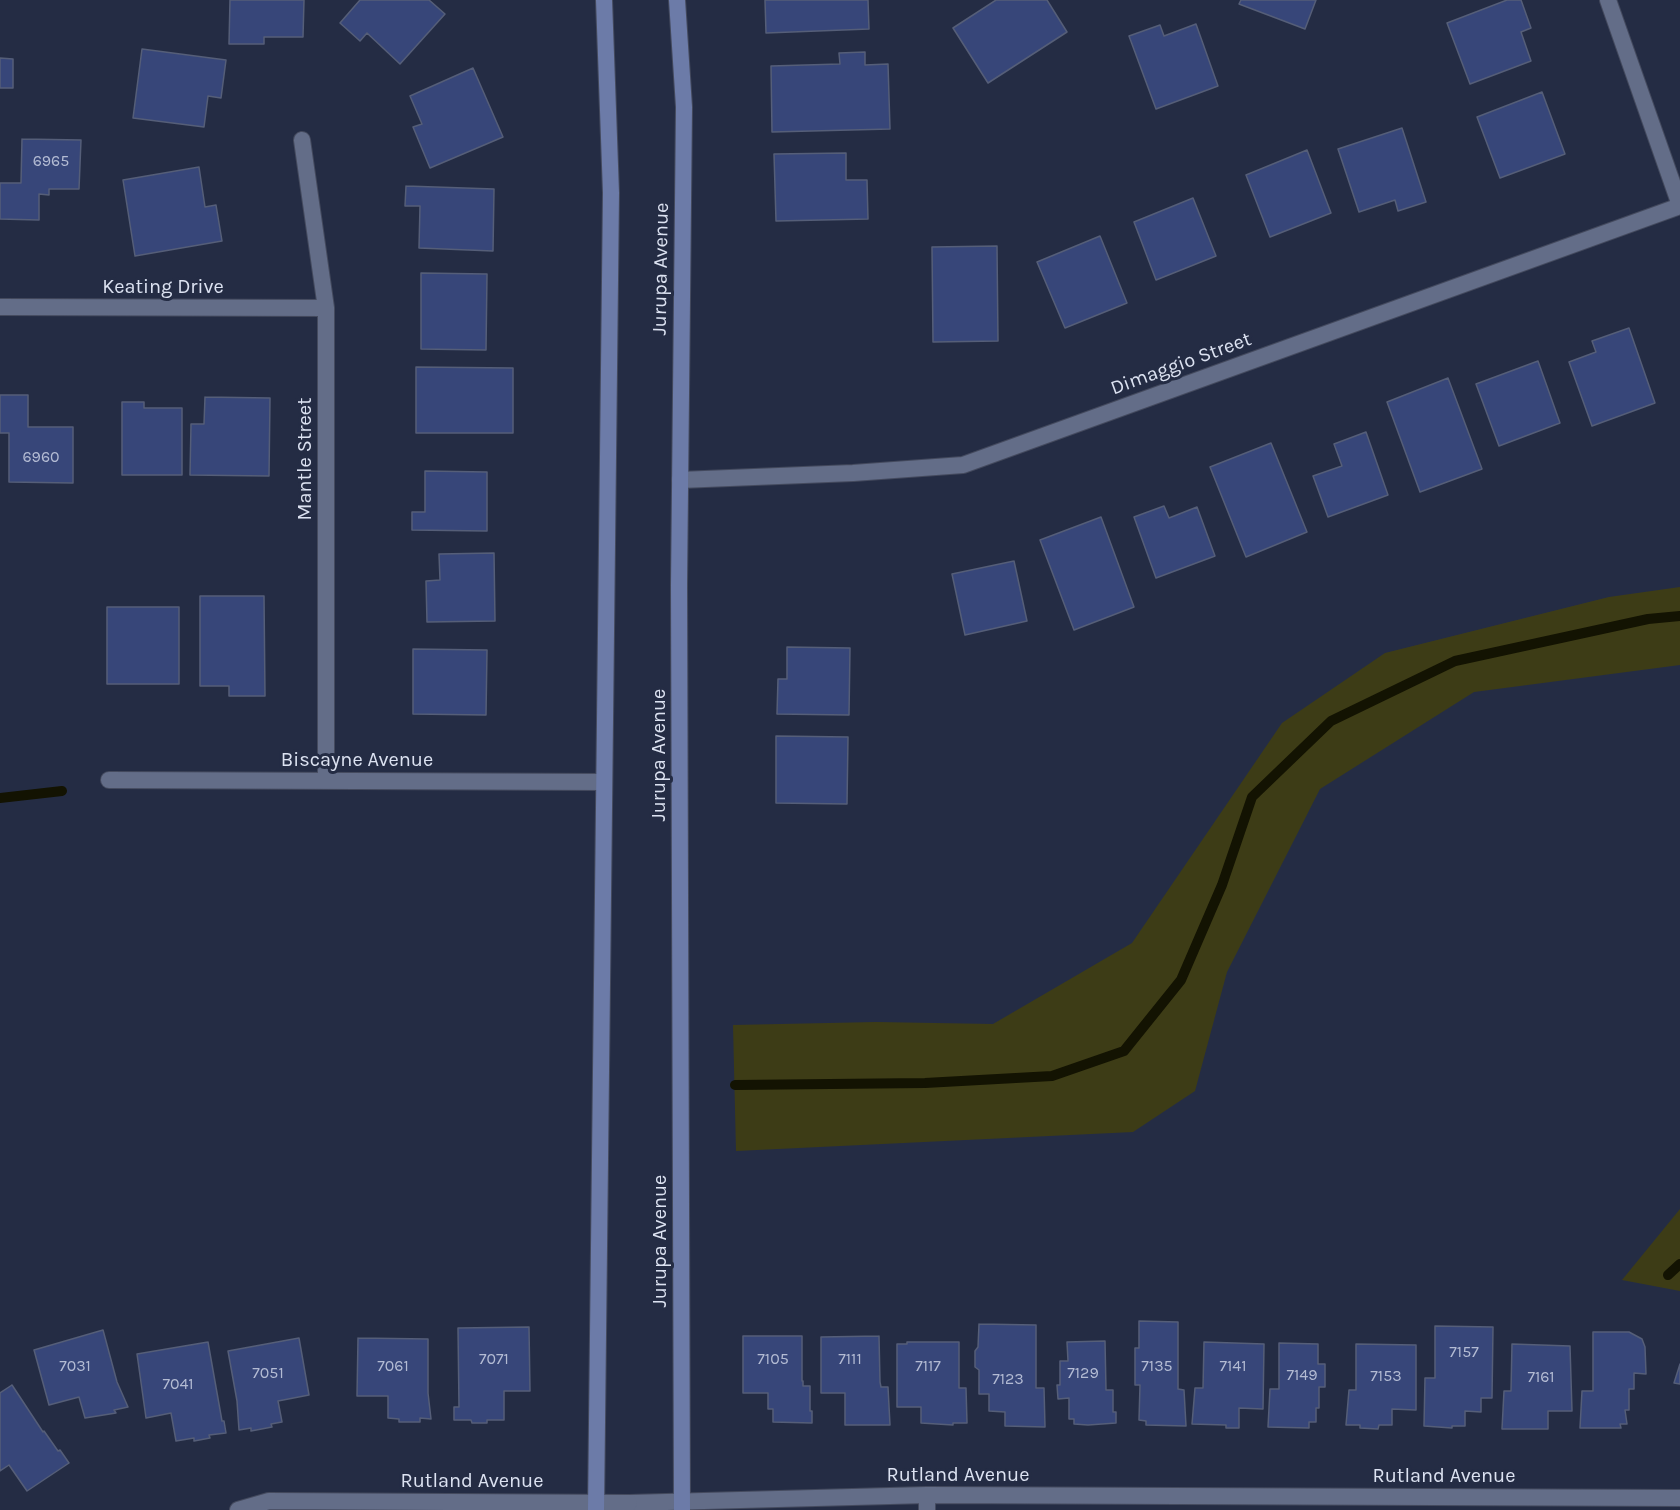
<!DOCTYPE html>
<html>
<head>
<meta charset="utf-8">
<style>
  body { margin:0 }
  canvas { display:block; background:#242c44 }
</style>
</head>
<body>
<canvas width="1680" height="1510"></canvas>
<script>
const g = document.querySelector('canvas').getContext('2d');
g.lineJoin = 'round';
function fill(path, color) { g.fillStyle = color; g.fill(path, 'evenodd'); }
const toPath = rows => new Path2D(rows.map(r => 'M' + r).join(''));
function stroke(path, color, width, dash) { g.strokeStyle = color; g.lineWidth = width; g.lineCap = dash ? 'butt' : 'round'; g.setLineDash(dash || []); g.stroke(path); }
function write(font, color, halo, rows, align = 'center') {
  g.font = font + ' Karla,sans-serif'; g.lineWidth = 6; g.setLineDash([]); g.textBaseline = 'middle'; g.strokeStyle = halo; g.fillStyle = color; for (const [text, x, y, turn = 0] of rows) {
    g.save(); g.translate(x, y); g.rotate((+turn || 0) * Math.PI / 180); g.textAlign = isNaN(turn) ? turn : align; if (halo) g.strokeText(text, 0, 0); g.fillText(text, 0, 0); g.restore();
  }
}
const green = toPath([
  [1680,587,1680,665,1474,692,1320,789,1227,972,1195,1091,1133,1132,736,1151,733,1025,876,1022,993,1024,1132,943,1282,723,1385,653,1609,597],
  [1680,1209,1680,1291,1622,1280]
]);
const stream = toPath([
  [0,798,62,791],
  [735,1085,925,1083,1052,1076,1124,1051,1181,980,1222,885,1252,797,1331,721,1455,661,1648,619,1680,616],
  [1668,1275,1680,1264]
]);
const building = toPath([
  [230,0,304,0,303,37,264,37,264,44,229,44,230,0],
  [360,0,429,0,445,14,400,64,367,33,360,41,340,23,360,0],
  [765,0,868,0,869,29,766,33,765,0],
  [996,0,1047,0,1067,32,988,83,953,28,996,0],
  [1241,0,1316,0,1305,29,1239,4,1241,0],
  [1507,0,1521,0,1531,28,1521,32,1531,61,1470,84,1447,23,1507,0],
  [1196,24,1218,86,1156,109,1129,36,1160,25,1164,36,1196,24],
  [142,49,226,60,221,98,208,96,204,127,133,118,142,49],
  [865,52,865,65,888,64,890,129,772,132,771,66,840,64,839,53,865,52],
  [0,58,13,59,13,88,0,88,0,58],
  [473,68,503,137,430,168,413,127,422,124,410,96,473,68],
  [1542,92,1565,154,1500,178,1477,117,1542,92],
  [1402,128,1426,202,1398,211,1395,200,1359,212,1338,149,1402,128],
  [22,139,81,140,79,189,49,189,49,195,39,194,39,220,0,219,0,183,21,183,22,139],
  [1307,150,1331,213,1270,237,1246,175,1307,150],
  [846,153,846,180,867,180,868,219,776,221,774,154,846,153],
  [199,167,205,207,216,205,222,241,135,256,123,180,199,167],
  [406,186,494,189,493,251,419,248,420,206,405,206,406,186],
  [1193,198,1216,256,1156,280,1134,222,1193,198],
  [1100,236,1127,303,1065,328,1037,262,1100,236],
  [997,246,998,341,933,342,932,247,997,246],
  [421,273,487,274,486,350,421,349,421,273],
  [1629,328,1655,403,1592,426,1569,362,1596,352,1592,341,1629,328],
  [1538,361,1560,423,1499,446,1476,384,1538,361],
  [416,367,513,368,513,433,416,433,416,367],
  [1448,378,1482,469,1420,492,1387,402,1448,378],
  [0,395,28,395,28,427,73,427,73,483,9,482,9,433,0,433,0,395],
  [205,397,270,398,269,476,190,475,191,424,204,424,205,397],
  [122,402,144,402,144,408,182,408,182,475,122,475,122,402],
  [1366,432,1388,495,1328,517,1313,476,1342,466,1334,444,1366,432],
  [1271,443,1307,532,1246,557,1210,467,1271,443],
  [425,471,487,472,487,531,412,530,412,512,425,512,425,471],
  [1164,506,1169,518,1197,507,1215,556,1156,578,1134,517,1164,506],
  [1101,517,1134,607,1074,630,1040,540,1101,517],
  [494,553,495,621,427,622,426,581,440,580,439,554,494,553],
  [1014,561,1027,621,965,635,952,574,1014,561],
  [200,596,264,596,265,696,229,696,229,686,200,686,200,596],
  [107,607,179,607,179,684,107,684,107,607],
  [787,647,850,648,849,715,777,714,778,679,787,679,787,647],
  [413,649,487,650,486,715,413,714,413,649],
  [776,736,848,737,847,804,776,803,776,736],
  [1139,1321,1178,1322,1178,1389,1184,1390,1186,1426,1146,1425,1146,1421,1139,1420,1140,1385,1135,1385,1135,1348,1139,1348,1139,1321],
  [979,1324,1036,1325,1036,1388,1044,1388,1045,1427,1005,1426,1005,1412,989,1411,989,1394,979,1394,979,1370,975,1367,975,1351,978,1347,979,1324],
  [1435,1326,1493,1327,1492,1398,1481,1398,1481,1412,1465,1411,1465,1426,1452,1426,1452,1428,1424,1426,1425,1378,1435,1378,1435,1326],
  [529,1327,530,1391,504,1391,504,1420,487,1420,487,1423,472,1423,471,1420,454,1420,454,1407,459,1407,458,1328,529,1327],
  [103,1330,117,1382,128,1407,114,1410,116,1413,85,1418,79,1397,49,1405,34,1350,103,1330],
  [1593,1332,1629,1332,1642,1339,1645,1347,1646,1374,1634,1373,1634,1389,1629,1389,1629,1410,1625,1410,1627,1424,1620,1424,1621,1428,1580,1428,1582,1391,1593,1391,1593,1332],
  [743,1336,802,1336,802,1381,803,1381,803,1386,810,1386,810,1411,812,1411,812,1423,773,1422,773,1409,768,1409,768,1393,743,1393,743,1336],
  [879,1336,880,1382,881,1387,888,1387,890,1425,845,1425,845,1393,821,1393,821,1337,879,1336],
  [299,1338,309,1395,278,1401,282,1422,271,1424,272,1427,251,1431,251,1428,239,1430,237,1401,228,1351,299,1338],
  [358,1338,428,1339,428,1393,431,1419,420,1418,420,1422,399,1422,399,1419,388,1418,388,1396,357,1396,358,1338],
  [1105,1341,1106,1390,1113,1390,1113,1412,1116,1412,1116,1423,1088,1425,1074,1424,1074,1419,1069,1419,1069,1398,1058,1399,1057,1385,1060,1385,1060,1361,1068,1361,1067,1342,1105,1341],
  [208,1342,222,1421,224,1421,226,1433,209,1435,210,1438,194,1441,194,1438,176,1441,171,1413,146,1418,137,1354,208,1342],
  [907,1342,959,1342,959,1388,966,1388,967,1423,953,1423,953,1425,921,1423,921,1407,897,1407,897,1344,907,1344,907,1342],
  [1204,1342,1264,1344,1263,1409,1239,1408,1239,1428,1226,1428,1226,1425,1192,1424,1195,1388,1203,1388,1204,1342],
  [1279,1343,1318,1344,1318,1364,1325,1364,1325,1387,1319,1387,1319,1408,1316,1408,1316,1422,1309,1422,1309,1428,1268,1427,1270,1389,1279,1389,1279,1343],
  [1356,1344,1416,1345,1416,1410,1392,1409,1392,1425,1379,1425,1378,1429,1360,1428,1360,1425,1346,1425,1349,1390,1356,1390,1356,1344],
  [1512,1344,1570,1346,1572,1411,1548,1411,1548,1429,1502,1429,1504,1391,1511,1391,1512,1344],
  [1680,1364,1680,1384,1674,1383,1680,1364],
  [12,1385,43,1432,44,1431,58,1451,60,1450,69,1463,27,1491,9,1465,0,1471,0,1393,12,1385]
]);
const minor = toPath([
  [1608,0,1680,205],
  [302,140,326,308,326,781],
  [0,307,326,308],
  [680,480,853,473,963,465,1680,206],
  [109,780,604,782],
  [927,1495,927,1510],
  [629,1503,927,1495,1680,1498]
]);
const tertiary = toPath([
  [238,1510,269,1501,629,1503]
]);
const secondary = toPath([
  [677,0,684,107,679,585,682,1510],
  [596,1510,611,193,604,0]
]);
const numberNames = [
  ["6965",51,161],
  ["6960",41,457],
  ["7157",1464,1352],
  ["7071",494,1359],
  ["7105",773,1359],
  ["7111",850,1359],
  ["7031",75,1366],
  ["7061",393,1366],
  ["7117",928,1366],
  ["7135",1157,1366],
  ["7141",1233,1366],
  ["7051",268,1373],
  ["7129",1083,1373],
  ["7149",1302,1375],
  ["7153",1386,1376],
  ["7161",1541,1377],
  ["7123",1008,1379],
  ["7041",178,1384]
];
const streetNames = [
  ["Jurupa Avenue",661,269,-89],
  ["Keating Drive",163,287],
  ["Dimaggio Street",1181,364,-20],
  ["Mantle Street",305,459,-90],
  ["Jurupa Avenue",659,755,-90],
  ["Biscayne Avenue",357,760],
  ["Jurupa Avenue",660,1241,-90],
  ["Rutland Avenue",958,1475],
  ["Rutland Avenue",1444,1476],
  ["Rutland Avenue",472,1481]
];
fill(green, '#3d3c16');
stroke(stream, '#131302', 10);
fill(building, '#374679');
stroke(building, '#555e78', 1.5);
stroke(minor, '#444a5e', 18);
stroke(tertiary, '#444a5e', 18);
stroke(secondary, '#444a5e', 18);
stroke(minor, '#636d88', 16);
stroke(tertiary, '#636d88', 16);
stroke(secondary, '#6c7ba8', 16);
write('16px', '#b3bbd3', null, numberNames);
write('20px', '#dce2f1', '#242c44', streetNames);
</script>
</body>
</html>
